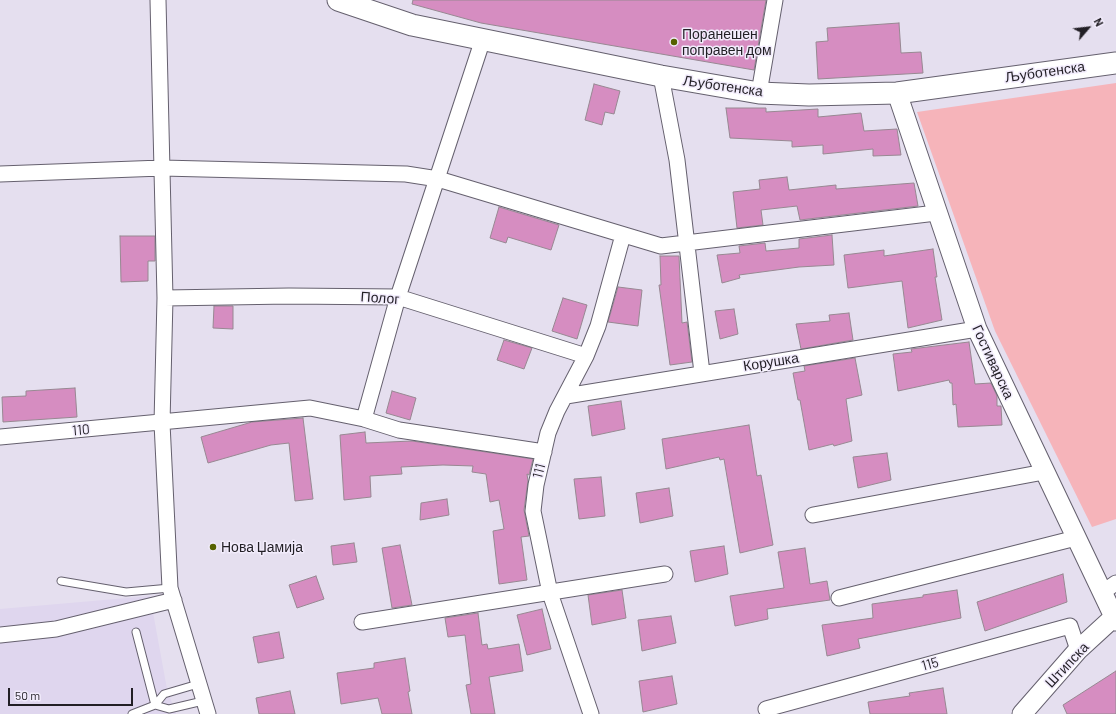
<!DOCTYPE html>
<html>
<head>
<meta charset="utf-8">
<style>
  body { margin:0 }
  #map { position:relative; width:1116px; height:714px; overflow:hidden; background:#e5dfef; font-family:Barlow,sans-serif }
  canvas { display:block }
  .north { position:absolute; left:1068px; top:8px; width:40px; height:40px; -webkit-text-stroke:3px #f2ecfc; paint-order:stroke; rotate:62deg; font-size:11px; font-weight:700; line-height:16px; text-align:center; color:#221f25 }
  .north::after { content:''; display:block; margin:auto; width:14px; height:18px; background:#221f25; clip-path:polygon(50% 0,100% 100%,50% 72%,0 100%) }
  .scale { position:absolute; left:8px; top:688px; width:125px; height:18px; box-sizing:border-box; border:2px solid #221f25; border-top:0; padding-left:5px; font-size:12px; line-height:14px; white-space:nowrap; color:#221f25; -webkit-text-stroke:3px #f2ecfc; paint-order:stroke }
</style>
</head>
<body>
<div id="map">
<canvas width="1116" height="714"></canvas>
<div class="north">N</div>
<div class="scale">50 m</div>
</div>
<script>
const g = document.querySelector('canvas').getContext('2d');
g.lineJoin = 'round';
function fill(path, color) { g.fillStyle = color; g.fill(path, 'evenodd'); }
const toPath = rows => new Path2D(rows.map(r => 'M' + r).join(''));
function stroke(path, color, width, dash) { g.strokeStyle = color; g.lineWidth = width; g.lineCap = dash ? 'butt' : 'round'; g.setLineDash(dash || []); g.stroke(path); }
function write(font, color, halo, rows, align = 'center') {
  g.font = font + ' Barlow,sans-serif'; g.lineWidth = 3; g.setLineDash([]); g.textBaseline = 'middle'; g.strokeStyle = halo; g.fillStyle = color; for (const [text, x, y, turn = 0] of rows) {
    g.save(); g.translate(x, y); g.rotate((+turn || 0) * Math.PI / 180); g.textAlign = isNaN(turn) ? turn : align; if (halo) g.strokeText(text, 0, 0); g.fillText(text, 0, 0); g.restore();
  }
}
const built = toPath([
  [150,596,167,689,176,714,0,714,0,609]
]);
const green = toPath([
  [1116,83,1116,519,1092,527,995,331,917,112]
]);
const building = toPath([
  [413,0,766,0,754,70,481,23,412,4,413,0],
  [899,23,901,53,921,52,923,73,818,79,816,42,828,41,827,28,899,23],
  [594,84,620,91,614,114,605,112,602,125,585,120,594,84],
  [726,108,766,108,766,112,818,109,818,117,861,113,864,131,897,129,901,155,873,156,873,149,823,154,823,145,792,147,792,141,730,138,726,108],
  [787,177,789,190,836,185,836,189,914,183,918,206,800,220,797,206,761,210,763,225,737,228,733,192,760,189,759,180,787,177],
  [499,207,559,225,551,250,508,237,506,243,490,238,499,207],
  [832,235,834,265,799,267,739,275,740,278,722,283,717,255,740,253,739,246,765,243,766,251,799,248,799,239,832,235],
  [120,236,155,236,155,261,148,261,148,281,121,282,120,236],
  [933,249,937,277,935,277,942,320,908,328,902,281,848,288,844,255,884,250,884,256,933,249],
  [660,256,679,256,682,323,687,322,692,362,670,365,659,285,661,285,660,256],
  [618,287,642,290,638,326,608,322,618,287],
  [563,298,587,305,577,339,552,331,563,298],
  [214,306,233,306,233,329,213,328,214,306],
  [734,309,738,334,720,339,715,311,734,309],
  [849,313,853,340,801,349,796,324,830,321,829,315,849,313],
  [504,340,532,348,524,369,497,360,504,340],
  [969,342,975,384,991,383,997,396,997,406,1001,406,1002,425,958,427,956,404,953,405,952,383,950,383,949,380,898,391,893,354,912,352,911,349,969,342],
  [855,358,862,395,846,399,852,441,834,446,833,444,809,450,800,400,798,400,793,373,805,371,804,366,855,358],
  [75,388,77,417,3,422,2,397,26,396,26,391,75,388],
  [392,391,416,398,410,420,386,413,392,391],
  [621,401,625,429,592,436,588,406,621,401],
  [303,418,313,499,295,501,289,443,271,445,208,463,201,437,252,422,303,418],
  [749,425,757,476,761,475,773,545,740,553,724,459,720,460,719,457,666,469,662,439,749,425],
  [365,432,366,443,412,441,533,459,529,475,527,474,528,481,524,510,529,536,521,537,527,580,499,584,493,531,504,529,499,500,490,502,486,474,472,472,473,466,443,465,401,467,402,474,370,476,371,497,344,500,340,435,365,432],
  [887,453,891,480,858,488,853,457,887,453],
  [601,477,605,516,579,519,574,479,601,477],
  [669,488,673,516,640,523,636,493,669,488],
  [447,499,449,515,420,520,421,503,447,499],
  [354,543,357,562,333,565,331,546,354,543],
  [400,545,412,605,392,608,382,548,400,545],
  [724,546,728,574,695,582,690,551,724,546],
  [805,548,810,584,827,581,830,600,767,609,768,619,735,626,730,596,784,588,778,552,805,548],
  [1063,574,1067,602,985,631,977,602,1063,574],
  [316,576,324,599,297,608,289,585,316,576],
  [622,590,626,618,592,625,588,595,622,590],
  [957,590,961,618,858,639,860,648,827,656,822,625,873,618,872,604,923,597,923,595,957,590],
  [542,609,551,649,527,655,517,615,542,609],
  [478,613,482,645,487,644,488,649,519,644,523,671,489,677,495,714,471,714,466,685,471,684,465,635,448,637,445,618,478,613],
  [671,616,676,643,642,651,638,620,671,616],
  [279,632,284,658,258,663,253,637,279,632],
  [405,658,410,691,408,692,412,714,382,714,378,698,341,704,337,673,374,668,374,663,405,658],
  [1116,671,1116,714,1067,714,1063,705,1116,671],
  [672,676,677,704,643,712,639,681,672,676],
  [943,688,947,714,870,714,868,702,910,696,909,693,943,688],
  [290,691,295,714,259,714,256,698,290,691]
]);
const service = toPath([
  [61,581,126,592,170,588],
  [136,632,155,705],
  [155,705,169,709,203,701],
  [132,714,155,705,164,694,198,684]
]);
const minor = toPath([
  [158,0,165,298,162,423,170,588,208,714],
  [661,76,677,160,702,373],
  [759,93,775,0],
  [0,174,162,168,406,174,438,179,661,246,936,213],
  [165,298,289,296,398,297,586,356],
  [566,396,977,329],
  [364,419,398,297,483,39],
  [0,437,310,408,364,419,399,430,544,452],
  [813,515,1044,472],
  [1103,592,1116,583],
  [839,598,1076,538],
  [362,622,665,574],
  [0,635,56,629,174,600],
  [766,709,1070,626,1078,650],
  [591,714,550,593,533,511,536,485,548,433,557,411,586,356,598,326,623,235]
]);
const tertiary = toPath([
  [897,93,977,329,1116,621],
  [1022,714,1078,650,1114,617]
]);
const secondary = toPath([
  [338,0,412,25,661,76,759,93,809,95,897,93,1116,63]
]);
const markers = [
  [674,42,4,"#566100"],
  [213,547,4,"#566100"]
];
const poiNames = [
  ["Поранешен",682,34],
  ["поправен дом",682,50],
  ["Нова Џамија",221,547]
];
const streetNames = [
  ["Љуботенска",1045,72,-8],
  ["Љуботенска",723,86,8],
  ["Полог",380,298,4],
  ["Корушка",771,362,-9],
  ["Гостиварска",993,362,65],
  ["110",81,430,-5],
  ["111",539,471,-76],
  ["115",930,664,-15],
  ["Штипска",1067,665,-47]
];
fill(built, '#dfd6ee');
fill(green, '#f6b4ba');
fill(building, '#d68dc1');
stroke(building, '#978892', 1);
stroke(service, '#65606e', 9);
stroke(minor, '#65606e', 17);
stroke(tertiary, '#65606e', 21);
stroke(secondary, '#65606e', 23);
stroke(service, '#fff', 7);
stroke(minor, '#fff', 15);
stroke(tertiary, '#fff', 19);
stroke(secondary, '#fff', 21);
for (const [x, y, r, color] of markers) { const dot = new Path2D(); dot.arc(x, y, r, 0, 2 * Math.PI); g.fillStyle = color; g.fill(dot); stroke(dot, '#f2ecfc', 1.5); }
write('14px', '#221f25', '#f2ecfc', poiNames, 'left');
write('14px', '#221f25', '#f2ecfc', streetNames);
</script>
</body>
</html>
